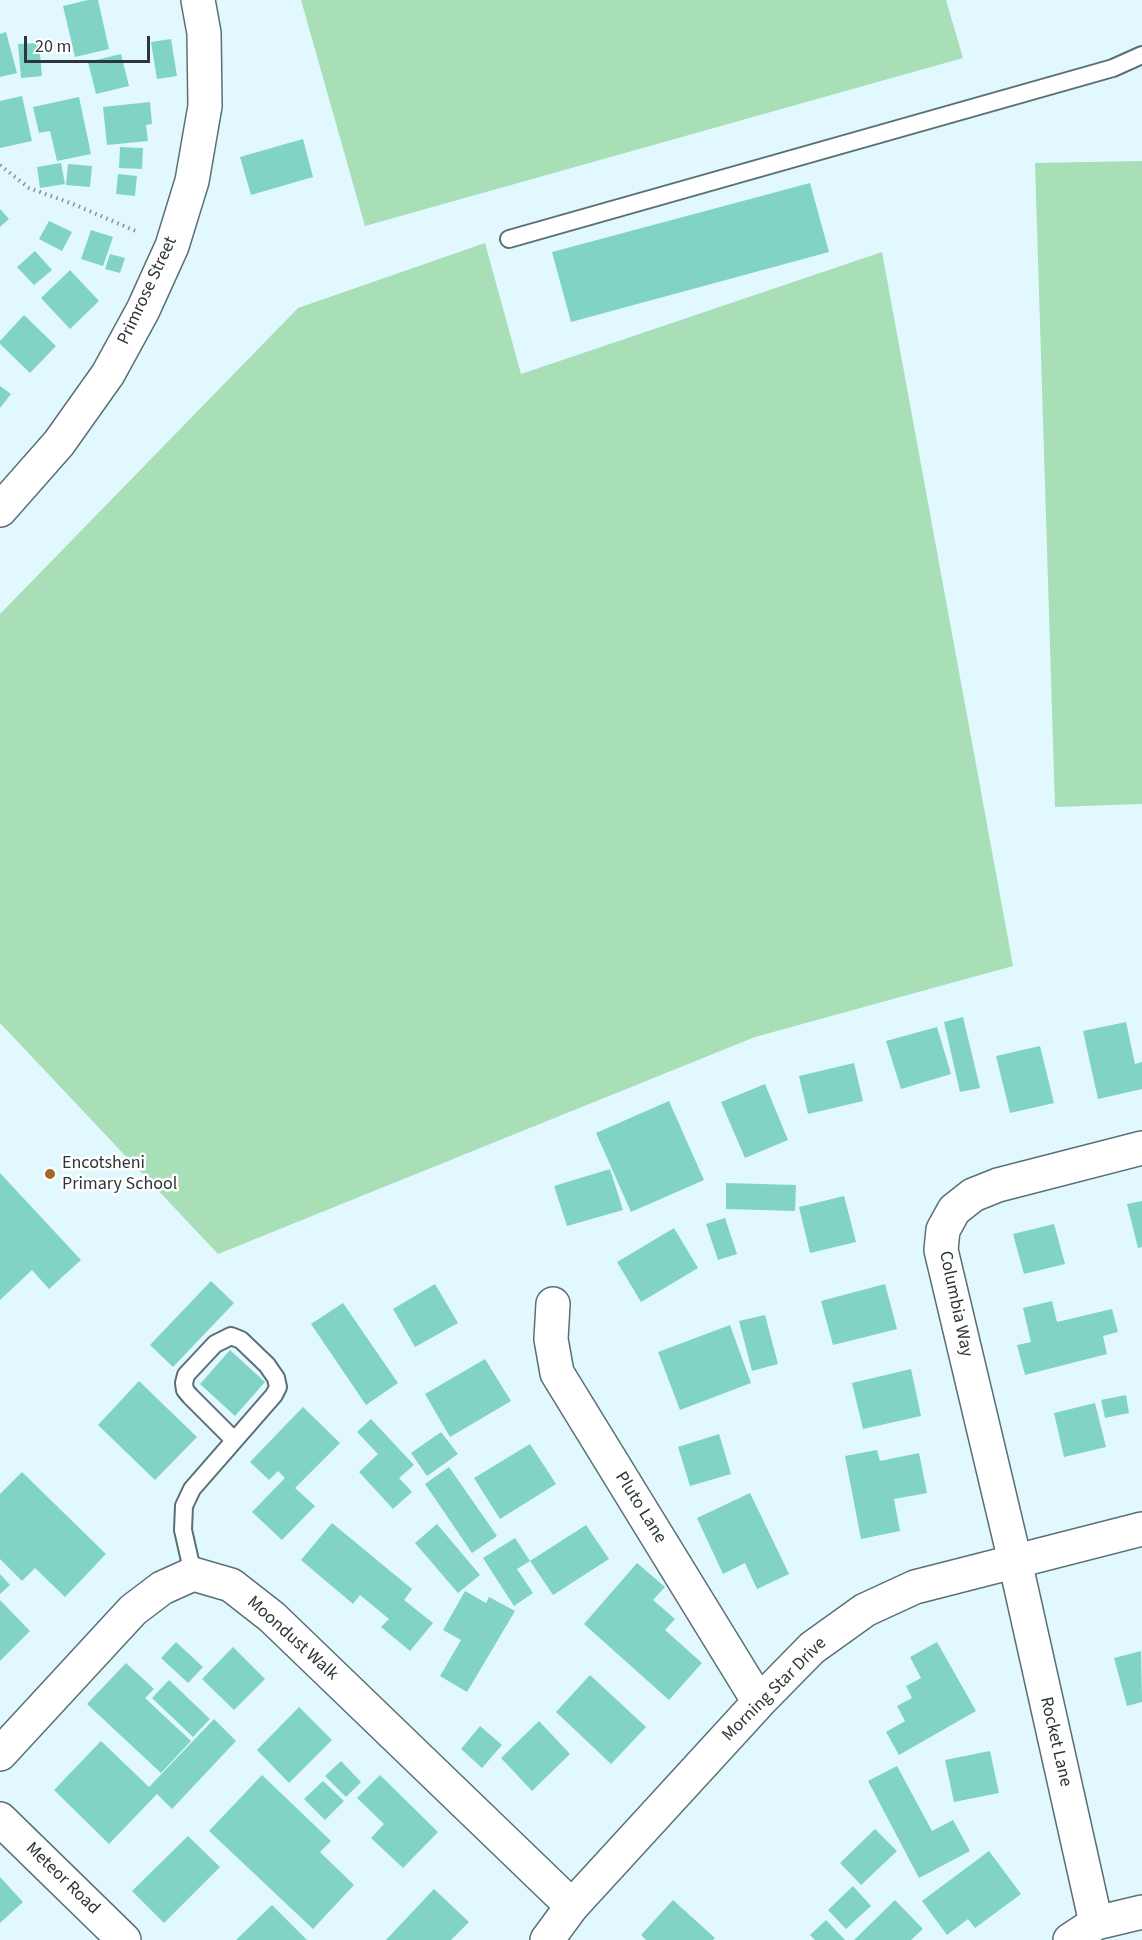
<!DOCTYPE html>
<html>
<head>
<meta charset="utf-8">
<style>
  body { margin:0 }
  #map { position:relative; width:1142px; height:1940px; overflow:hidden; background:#e1f9fe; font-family:"Source Sans 3",sans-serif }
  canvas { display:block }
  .scale { position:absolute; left:24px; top:36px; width:126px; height:27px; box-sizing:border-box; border:3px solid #2d3638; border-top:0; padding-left:8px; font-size:18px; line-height:21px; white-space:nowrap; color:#2d3638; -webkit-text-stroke:4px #fff; paint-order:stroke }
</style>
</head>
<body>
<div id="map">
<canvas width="1142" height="1940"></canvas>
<div class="scale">20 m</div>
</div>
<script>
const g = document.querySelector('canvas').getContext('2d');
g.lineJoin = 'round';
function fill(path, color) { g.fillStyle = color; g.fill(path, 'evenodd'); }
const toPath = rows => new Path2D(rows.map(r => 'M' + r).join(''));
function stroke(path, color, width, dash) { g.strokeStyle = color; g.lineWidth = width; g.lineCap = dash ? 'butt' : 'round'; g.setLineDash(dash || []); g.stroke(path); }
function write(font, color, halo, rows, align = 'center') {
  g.font = font + ' "Source Sans 3",sans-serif'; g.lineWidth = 5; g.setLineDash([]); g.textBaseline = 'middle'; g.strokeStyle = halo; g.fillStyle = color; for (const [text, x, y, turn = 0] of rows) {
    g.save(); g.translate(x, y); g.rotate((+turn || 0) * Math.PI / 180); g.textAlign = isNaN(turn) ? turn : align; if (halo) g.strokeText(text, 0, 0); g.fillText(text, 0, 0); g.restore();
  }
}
const green = toPath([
  [301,0,946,0,963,58,365,226],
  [1142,161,1142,804,1055,807,1035,163],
  [485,243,521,374,882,252,1013,966,755,1037,218,1254,0,1023,0,614,298,308]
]);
const building = toPath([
  [88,0,98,0,109,49,75,57,63,6],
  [6,32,17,73,0,77,0,34],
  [171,39,177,76,157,79,151,42],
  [39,43,42,76,21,78,18,44],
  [121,54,129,86,96,94,88,62],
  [22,96,32,141,0,148,0,101],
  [79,97,91,154,57,161,50,131,39,133,33,107],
  [150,102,152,124,146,125,148,141,107,145,103,107],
  [303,139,313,177,251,195,240,157],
  [120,147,143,148,142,169,119,168],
  [61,163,65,184,40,188,37,167],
  [68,164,92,166,90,187,66,185],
  [118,174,137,176,135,196,116,194],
  [810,183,829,252,571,322,552,252],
  [0,209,9,219,0,227],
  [49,221,72,232,62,251,39,239],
  [91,230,113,237,103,266,81,259],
  [35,251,52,270,34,285,17,267],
  [110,254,125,258,120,273,105,269],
  [70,270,99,301,70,329,41,298],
  [24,315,56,346,30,373,0,344,0,341],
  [0,386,11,394,0,408],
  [963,1017,980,1088,960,1092,944,1022],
  [1126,1022,1135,1064,1142,1062,1142,1089,1098,1099,1083,1031],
  [937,1027,951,1074,901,1089,886,1041],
  [1040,1046,1054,1103,1010,1113,996,1056],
  [854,1063,863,1101,808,1114,799,1076],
  [765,1084,788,1140,745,1158,721,1102],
  [669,1101,704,1180,631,1212,596,1133],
  [610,1169,623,1210,567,1226,554,1186],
  [0,1173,81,1260,49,1289,32,1270,0,1300],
  [726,1183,796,1185,795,1211,726,1209],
  [844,1196,856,1242,810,1253,799,1207],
  [1142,1201,1142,1247,1138,1248,1127,1204],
  [725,1218,737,1254,718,1260,706,1224],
  [1054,1224,1065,1264,1024,1274,1013,1234],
  [674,1228,698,1268,641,1302,617,1262],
  [211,1281,234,1303,173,1367,150,1345],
  [435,1284,458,1323,415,1347,393,1309],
  [885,1284,897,1329,833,1345,821,1301],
  [1052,1301,1057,1322,1112,1309,1118,1332,1103,1336,1107,1354,1025,1375,1017,1345,1031,1342,1023,1308],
  [343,1303,398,1383,366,1405,311,1324],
  [765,1315,778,1364,752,1371,739,1321],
  [730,1325,751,1383,680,1410,658,1352],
  [230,1350,265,1382,235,1416,200,1384],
  [485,1359,511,1401,450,1437,425,1394],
  [911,1369,921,1416,863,1429,852,1383],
  [139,1381,197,1437,155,1480,98,1425],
  [1126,1395,1129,1413,1105,1418,1101,1400],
  [1095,1403,1106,1447,1064,1457,1054,1413],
  [303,1407,340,1443,295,1488,315,1506,282,1540,252,1512,285,1478,278,1471,269,1480,250,1462],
  [371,1419,414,1465,399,1478,412,1492,393,1509,359,1472,378,1454,357,1432],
  [441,1432,458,1454,427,1476,411,1453],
  [719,1434,731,1474,690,1486,678,1447],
  [530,1444,556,1484,500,1519,474,1478],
  [877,1450,880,1461,919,1453,927,1493,894,1499,900,1531,861,1539,845,1456],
  [449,1467,497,1536,472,1553,425,1484],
  [22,1472,106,1554,65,1597,35,1568,22,1581,0,1559,0,1494],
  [750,1493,789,1574,757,1589,745,1563,723,1574,697,1518],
  [332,1523,412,1589,404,1600,433,1623,410,1651,381,1627,389,1619,360,1595,353,1604,301,1560],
  [437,1524,480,1575,458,1593,415,1543],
  [586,1525,609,1559,553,1595,530,1561],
  [515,1538,530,1561,517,1569,533,1593,514,1606,483,1558],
  [637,1563,665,1587,653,1600,675,1619,665,1630,702,1663,669,1700,584,1624],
  [0,1574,10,1585,0,1594],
  [465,1591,486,1603,489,1597,515,1611,467,1692,440,1676,461,1640,443,1630],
  [0,1600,30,1631,0,1661],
  [176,1642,203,1667,188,1683,161,1658],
  [937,1642,976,1711,899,1755,886,1732,905,1721,897,1706,912,1698,906,1686,921,1678,910,1657],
  [233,1647,265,1679,234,1710,202,1679],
  [1141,1651,1142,1702,1127,1706,1114,1658],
  [126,1663,154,1689,145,1698,191,1741,161,1773,87,1704],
  [590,1675,646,1727,611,1764,556,1712],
  [169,1680,210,1719,193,1737,152,1698],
  [299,1707,332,1740,289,1783,257,1750],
  [214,1719,236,1741,172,1809,157,1794,109,1844,54,1790,101,1741,149,1787],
  [539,1721,570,1754,532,1791,501,1758],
  [480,1726,502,1745,482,1768,461,1749],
  [990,1751,999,1793,954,1802,945,1760],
  [341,1761,361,1782,346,1797,325,1776],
  [897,1766,932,1831,953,1820,970,1851,919,1878,868,1781],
  [262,1775,331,1841,320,1852,354,1885,313,1929,209,1831],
  [380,1775,438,1832,403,1868,371,1838,384,1824,357,1798],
  [323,1781,344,1801,325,1820,304,1799],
  [875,1829,897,1851,861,1885,840,1863],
  [188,1836,220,1867,164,1923,132,1891],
  [989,1851,1021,1894,975,1928,968,1919,947,1935,922,1901],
  [0,1877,23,1902,0,1923],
  [853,1886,871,1906,846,1929,828,1910],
  [434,1889,469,1922,451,1940,386,1940],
  [673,1900,715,1938,713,1940,646,1940,641,1935],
  [895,1900,923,1929,911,1940,854,1940],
  [272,1905,307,1940,236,1940],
  [826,1920,845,1940,815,1940,810,1935]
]);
const path = toPath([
  [0,165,29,188,73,204,138,232]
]);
const lane = toPath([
  [509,239,1113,68,1142,55],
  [193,1574,183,1530,184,1506,192,1489,274,1395,278,1387,276,1378,267,1365,241,1340,231,1336,215,1344,186,1375,184,1383,185,1390,190,1396,234,1440]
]);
const street = toPath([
  [0,510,59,443,108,374,143,310,172,246,192,181,205,106,204,33,198,0],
  [553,1304,551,1339,557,1373,759,1702],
  [0,1754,133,1610,162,1588,193,1574,231,1585,272,1617,572,1906],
  [0,1819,124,1940],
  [1096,1923,1015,1561,941,1250,943,1230,954,1210,973,1195,998,1185,1142,1148],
  [547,1940,572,1906,759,1702,812,1648,865,1610,915,1587,1142,1529],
  [1070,1940,1096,1923,1142,1912]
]);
const markers = [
  [50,1174,6,"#a36929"]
];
const streetNames = [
  ["Primrose Street",148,291,-65],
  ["Columbia Way",955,1304,78],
  ["Pluto Lane",640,1508,58],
  ["Moondust Walk",292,1639,42],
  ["Morning Star Drive",775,1690,-45],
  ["Rocket Lane",1055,1742,77],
  ["Meteor Road",62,1879,44]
];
const poiNames = [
  ["Encotsheni",62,1164],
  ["Primary School",62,1185]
];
fill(green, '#a8dfb7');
fill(building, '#81d3c5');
stroke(lane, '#5a7075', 20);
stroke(street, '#5a7075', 36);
stroke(path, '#829296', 4, [1.5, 4.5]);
stroke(lane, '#fff', 16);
stroke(street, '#fff', 33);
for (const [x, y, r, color] of markers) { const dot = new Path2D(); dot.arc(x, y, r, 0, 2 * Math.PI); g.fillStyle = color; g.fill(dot); stroke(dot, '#fff', 2); }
write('18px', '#2d3638', '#fff', streetNames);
write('18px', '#2d3638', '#fff', poiNames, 'left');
</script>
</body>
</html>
